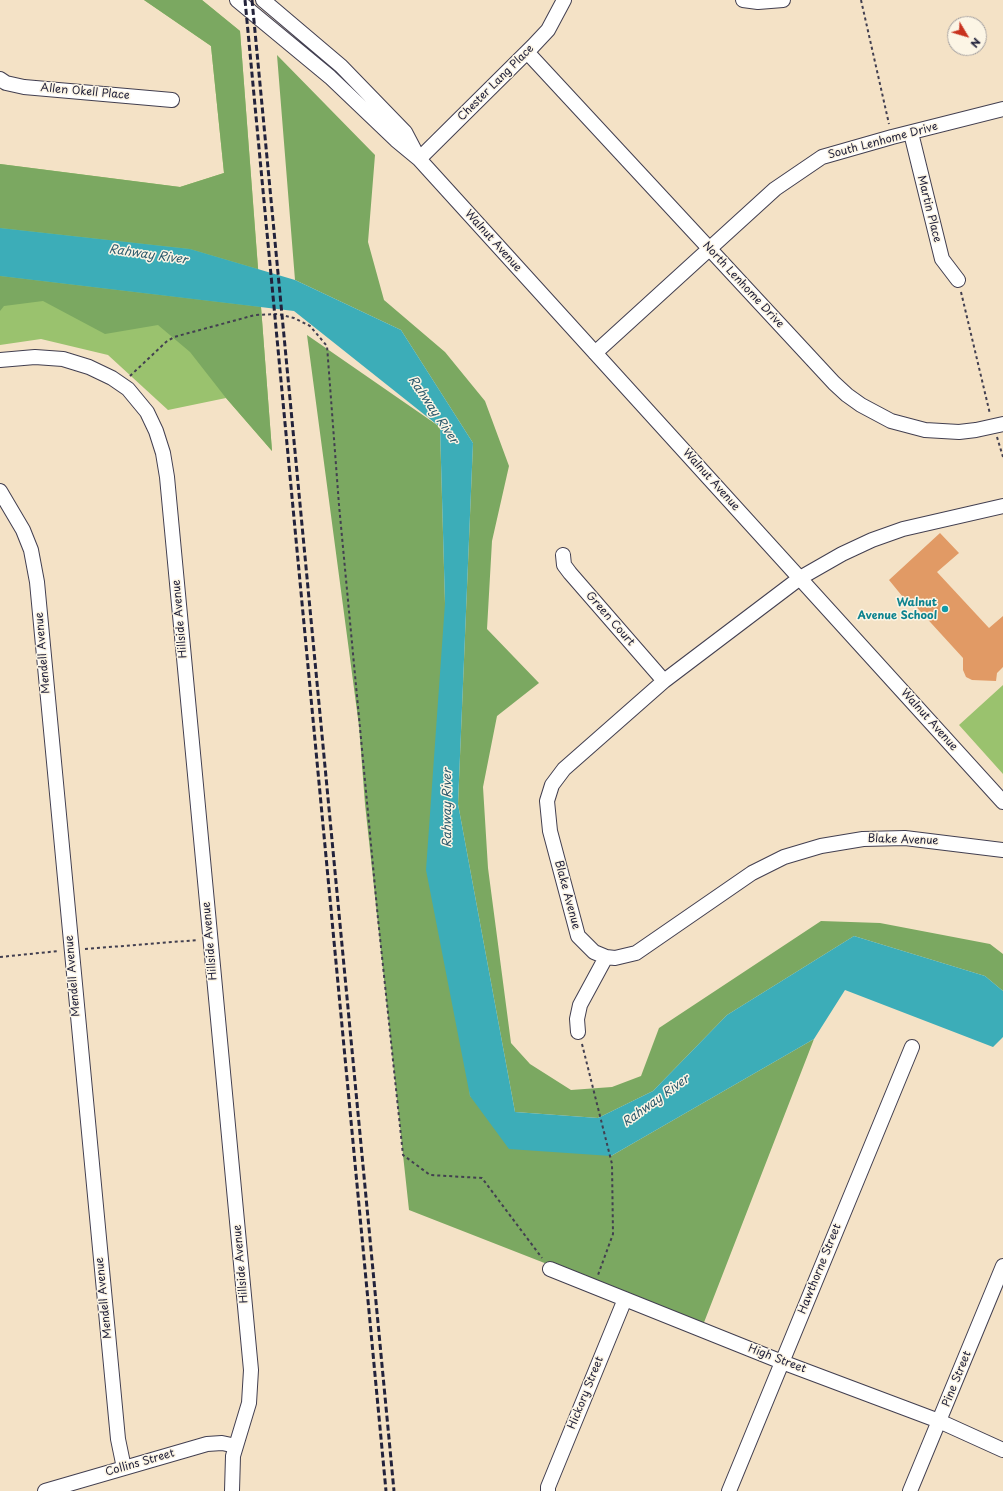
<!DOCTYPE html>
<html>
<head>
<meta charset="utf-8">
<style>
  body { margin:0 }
  #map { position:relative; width:1003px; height:1491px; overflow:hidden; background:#f4e2c6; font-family:"Playpen Sans",sans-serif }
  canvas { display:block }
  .north { position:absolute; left:947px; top:16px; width:40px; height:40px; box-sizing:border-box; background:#fcf5e5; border:1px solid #a5a1a1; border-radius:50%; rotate:128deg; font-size:11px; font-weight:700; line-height:16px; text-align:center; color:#22223b }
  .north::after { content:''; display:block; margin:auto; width:14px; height:18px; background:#c8321e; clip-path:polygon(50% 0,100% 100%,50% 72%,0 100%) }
</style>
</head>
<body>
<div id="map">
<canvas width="1003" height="1491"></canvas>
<div class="north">N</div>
</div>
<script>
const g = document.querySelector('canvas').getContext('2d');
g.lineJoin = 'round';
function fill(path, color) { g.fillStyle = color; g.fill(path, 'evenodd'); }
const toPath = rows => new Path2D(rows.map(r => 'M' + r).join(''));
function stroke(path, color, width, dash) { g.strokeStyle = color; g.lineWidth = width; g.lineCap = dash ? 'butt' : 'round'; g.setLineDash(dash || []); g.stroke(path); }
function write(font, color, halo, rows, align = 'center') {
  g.font = font + ' "Playpen Sans",sans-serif'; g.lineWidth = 3; g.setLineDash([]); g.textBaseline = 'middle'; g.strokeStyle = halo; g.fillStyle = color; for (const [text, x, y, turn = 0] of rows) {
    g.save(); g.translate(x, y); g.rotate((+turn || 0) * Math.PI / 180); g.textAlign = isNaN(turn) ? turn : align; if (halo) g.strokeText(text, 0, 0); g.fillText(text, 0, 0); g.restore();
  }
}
const green = toPath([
  [144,0,202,0,240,31,272,451,226,398,168,410,108,355,41,339,0,345,0,164,180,187,224,173,211,46],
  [1003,685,1003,774,959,725]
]);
const forest = toPath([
  [144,0,202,0,240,31,258,269,190,249,0,228,0,164,180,187,224,173,211,46],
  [277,55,375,155,368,242,384,300,445,352,485,401,509,466,492,541,487,629,539,683,497,716,483,787,488,868,511,1043,530,1064,571,1090,612,1087,641,1076,659,1028,821,921,880,923,990,944,1003,954,1003,991,985,976,854,936,727,1015,653,1091,598,1118,515,1112,458,804,473,443,401,330,295,280],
  [0,276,261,307,272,451,226,398,190,352,158,325,105,334,43,301,4,306,0,311],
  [307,335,440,427,445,603,470,1096,611,1156,814,1039,703,1325,409,1210,365,804,359,726]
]);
const water = toPath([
  [0,228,190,249,295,280,401,330,473,443,458,804,515,1112,598,1118,653,1091,727,1015,854,936,985,976,1003,991,1003,1037,993,1047,845,990,814,1039,611,1156,509,1149,470,1096,426,870,445,603,440,427,294,311,0,276]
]);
const building = toPath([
  [940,533,959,553,937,572,989,628,1003,616,1003,667,997,673,996,681,972,680,966,677,963,670,963,658,910,600,907,602,889,580]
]);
const path = toPath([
  [861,0,889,124],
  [961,292,990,414],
  [130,376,166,342,174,337,255,315,278,314,294,318,310,326,327,346,339,505,378,919,403,1155,430,1175,482,1178,542,1258],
  [997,437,1003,457],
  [85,949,198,940],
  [0,957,59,951],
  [582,1044,612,1164,613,1234,598,1275]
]);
const minor = toPath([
  [237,0,330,77,396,140,419,159,1003,802],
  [263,0,341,66,405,132,416,153],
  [743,0,758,2,783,0],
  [527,52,834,383,847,395,861,405,891,421,925,430,959,432,976,430,1003,424],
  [0,79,6,83,24,87,172,100],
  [911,133,942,259,958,280],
  [419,159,533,46,548,30,564,0],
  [595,353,775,189,822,157,892,137,1003,109],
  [0,360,35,357,63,359,89,367,112,378,128,389,147,412,156,431,163,453,167,477,251,1370,249,1403,233,1456,232,1491],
  [0,491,23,530,31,550,37,582,118,1439,124,1468],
  [1003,506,903,529,872,540,842,554,800,578,664,681,564,769,552,785,547,801,550,831,578,936,594,952,606,957,615,958,636,953,752,873,784,857,821,846,863,839,905,838,1003,850],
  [563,555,564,565,570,573,664,681],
  [578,1032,577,1019,580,1005,606,957],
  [550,1269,782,1362,939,1421,1003,1450],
  [45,1491,207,1444,222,1443,236,1446],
  [548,1491,548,1487,625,1299],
  [729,1491,912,1047],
  [910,1491,1003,1266]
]);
const rail = toPath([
  [245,0,386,1491],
  [252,0,394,1491]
]);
const markers = [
  [945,609,4,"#0f9aa8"]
];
const streetNames = [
  ["Chester Lang Place",496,83,-45],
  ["Allen Okell Place",85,92,5],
  ["South Lenhome Drive",883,141,-15],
  ["Martin Place",929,209,76],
  ["Walnut Avenue",493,241,48],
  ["North Lenhome Drive",743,285,47],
  ["Walnut Avenue",711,480,48],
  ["Hillside Avenue",180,619,-95],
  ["Green Court",610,619,49],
  ["Mendell Avenue",43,653,-95],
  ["Walnut Avenue",929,720,48],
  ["Blake Avenue",903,840,2],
  ["Blake Avenue",567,895,75],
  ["Hillside Avenue",210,941,-95],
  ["Mendell Avenue",73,976,-95],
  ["Hillside Avenue",241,1264,-95],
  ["Hawthorne Street",820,1269,-68],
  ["Mendell Avenue",104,1298,-96],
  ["High Street",777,1359,21],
  ["Pine Street",957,1379,-68],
  ["Hickory Street",586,1393,-68],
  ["Collins Street",140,1463,-16]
];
const cultureNames = [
  ["Walnut",937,603],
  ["Avenue School",937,616]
];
const waterNames = [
  ["Rahway River",148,255,8],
  ["Rahway River",433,410,56],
  ["Rahway River",448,808,-90],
  ["Rahway River",656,1101,-36]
];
fill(green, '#9ac26e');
fill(forest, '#7ba861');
fill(water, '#3cadb8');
fill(building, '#e19a65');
stroke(minor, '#423f50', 16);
stroke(path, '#423f50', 2, [3, 3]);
stroke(minor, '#fff', 14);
stroke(rail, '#22223b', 3, [6, 3]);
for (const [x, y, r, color] of markers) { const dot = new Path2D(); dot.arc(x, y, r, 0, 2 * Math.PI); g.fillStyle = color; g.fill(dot); stroke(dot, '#fcf5e5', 1.5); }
write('11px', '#22223b', '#fcf5e5', streetNames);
write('bold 11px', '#0d838f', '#fcf5e5', cultureNames, 'right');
write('italic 12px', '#2c5a6d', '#fcf5e5', waterNames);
</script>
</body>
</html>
